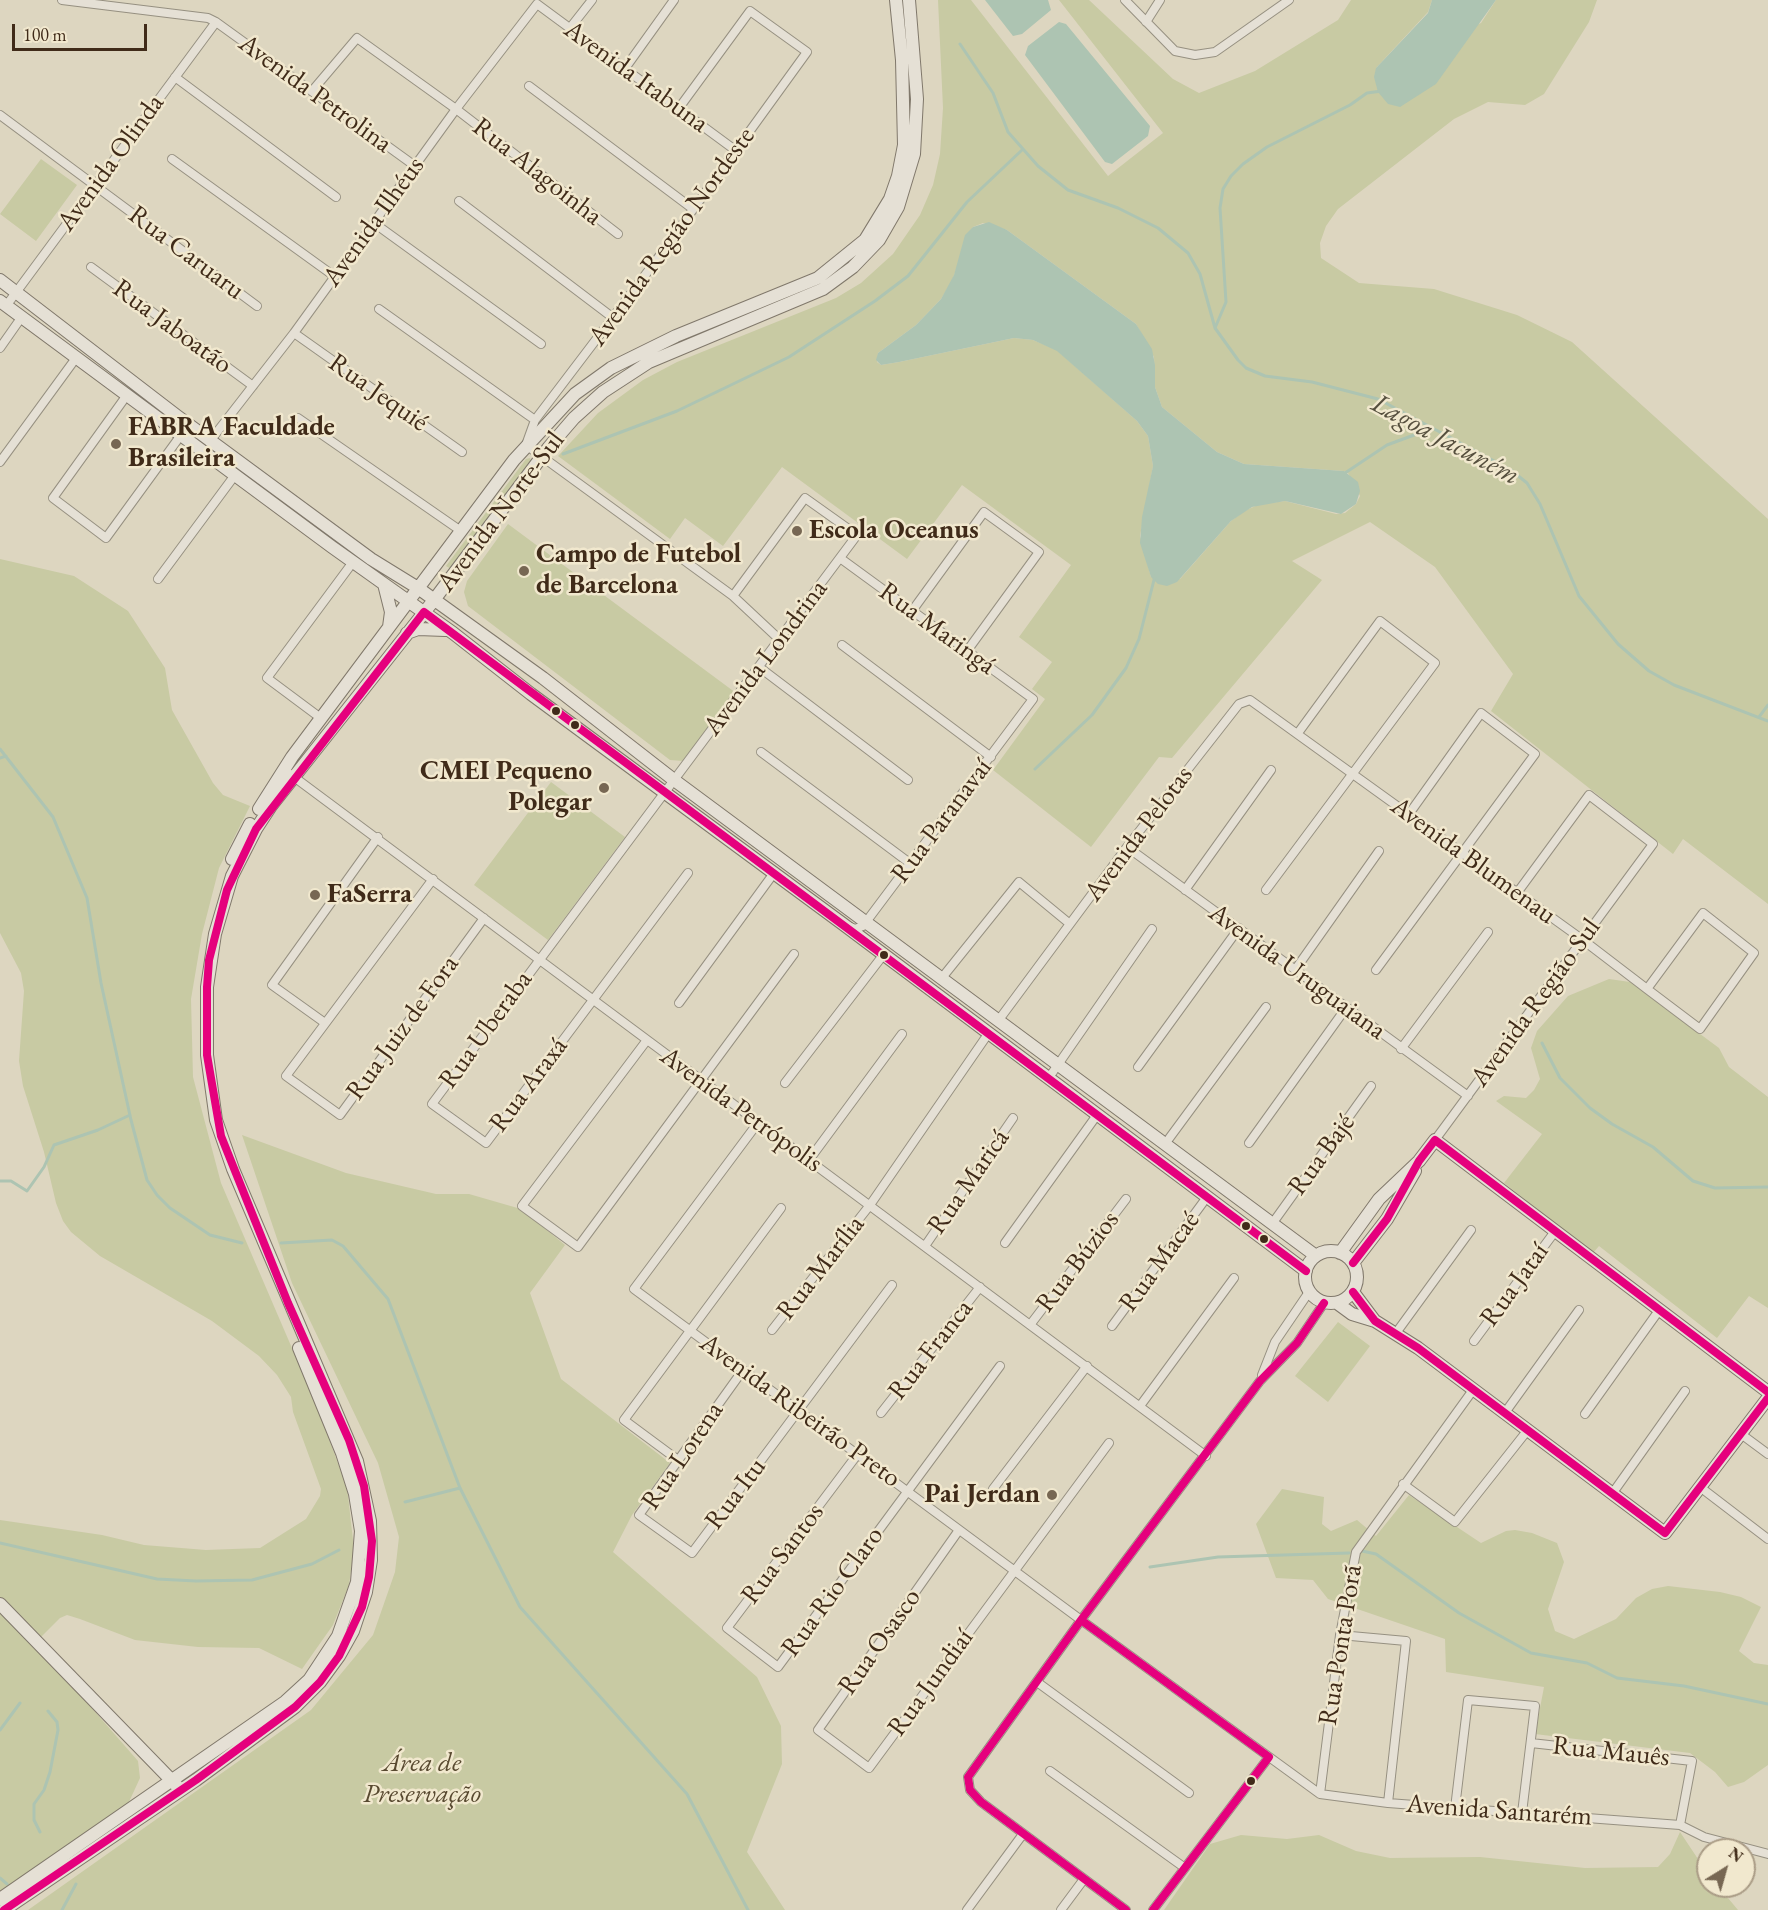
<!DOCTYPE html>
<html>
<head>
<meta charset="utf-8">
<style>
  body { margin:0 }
  #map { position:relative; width:1768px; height:1910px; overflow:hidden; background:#ddd6c0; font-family:"EB Garamond",serif }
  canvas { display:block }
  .north { position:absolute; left:1696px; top:1838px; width:60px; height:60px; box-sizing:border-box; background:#f1e8ce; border:2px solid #aa9c86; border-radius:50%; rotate:37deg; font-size:16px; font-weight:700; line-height:24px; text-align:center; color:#402b19 }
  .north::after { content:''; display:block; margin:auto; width:21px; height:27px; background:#776753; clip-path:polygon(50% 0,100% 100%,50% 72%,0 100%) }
  .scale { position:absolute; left:12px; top:24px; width:135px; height:27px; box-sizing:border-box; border:3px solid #402b19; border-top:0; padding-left:8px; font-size:18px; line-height:21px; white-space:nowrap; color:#402b19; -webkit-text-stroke:4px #f1e8ce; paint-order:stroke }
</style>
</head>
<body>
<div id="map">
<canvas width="1768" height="1910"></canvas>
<div class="north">N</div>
<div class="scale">100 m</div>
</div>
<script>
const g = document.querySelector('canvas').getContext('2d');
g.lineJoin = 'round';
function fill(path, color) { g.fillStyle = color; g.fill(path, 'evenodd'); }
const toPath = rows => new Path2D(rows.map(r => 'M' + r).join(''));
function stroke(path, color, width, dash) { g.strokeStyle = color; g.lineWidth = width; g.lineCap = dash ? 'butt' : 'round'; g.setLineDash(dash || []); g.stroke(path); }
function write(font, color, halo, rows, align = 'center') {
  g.font = font + ' "EB Garamond",serif'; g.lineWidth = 5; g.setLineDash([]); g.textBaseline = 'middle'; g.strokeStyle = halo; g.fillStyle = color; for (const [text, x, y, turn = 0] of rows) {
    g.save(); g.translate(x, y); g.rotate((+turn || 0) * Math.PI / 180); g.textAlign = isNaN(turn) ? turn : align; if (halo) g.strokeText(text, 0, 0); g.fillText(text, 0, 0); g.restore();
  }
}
const green = toPath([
  [938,0,971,0,1108,176,1163,133,1059,0,1089,0,1173,79,1199,93,1255,71,1338,20,1351,0,1432,0,1428,12,1376,68,1481,23,1496,0,1597,0,1589,22,1544,94,1525,105,1488,102,1454,119,1338,209,1326,226,1320,243,1321,258,1359,283,1434,289,1517,315,1572,342,1768,519,1768,904,1683,839,1673,854,1491,711,1513,674,1435,567,1370,522,1292,561,1322,580,1172,758,1159,757,1091,847,993,770,1045,699,1032,689,1052,662,1019,637,1071,565,962,485,907,559,782,467,723,546,685,518,670,539,558,456,598,413,643,380,677,362,836,298,861,283,893,254,920,215,933,185,940,154,943,108],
  [983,223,1007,230,1136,324,1154,357,1155,387,1162,407,1217,452,1244,464,1344,471,1348,473,1360,496,1356,504,1345,513,1336,514,1285,501,1260,504,1244,511,1231,521,1180,579,1151,577,1140,536,1153,466,1148,436,1137,421,1057,350,1033,340,1014,338,899,362,881,365,877,362,878,353,916,325,941,299,951,283,973,227],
  [41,159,77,185,36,241,0,214],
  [530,458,531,461,451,569,446,566,526,459],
  [508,524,736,693,683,761,670,760,468,606,464,592,467,581],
  [0,559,74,576,128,611,165,668,172,710,213,783,223,795,250,806,219,868,202,934,191,999,193,1077,221,1183,313,1397,347,1487,354,1549,349,1585,333,1625,302,1669,259,1648,198,1647,135,1640,80,1619,67,1615,60,1618,35,1643,138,1761,140,1778,128,1804,0,1893,0,1520,102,1535,144,1545,206,1550,260,1548,306,1519,320,1496,321,1489,293,1412,291,1397,277,1375,259,1356,212,1321,100,1256,71,1232,63,1221,56,1203,44,1152,23,1086,19,1061,24,991,21,973,0,933],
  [551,782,625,837,548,940,474,885],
  [1609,979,1630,982,1719,1048,1729,1067,1768,1097,1768,1308,1749,1296,1717,1338,1599,1246,1593,1253,1504,1183,1542,1134,1496,1101,1504,1096,1526,1098,1534,1090,1540,1079,1531,1048,1537,1031,1568,996],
  [242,1135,346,1173,436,1194,469,1194,521,1209,565,1245,530,1293,561,1379,670,1463,632,1515,613,1552,757,1677,781,1726,782,1764,747,1852,785,1910,28,1910,311,1710,373,1635,395,1572,399,1537,378,1463,292,1283],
  [1338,1322,1370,1346,1328,1402,1295,1376],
  [1282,1489,1324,1497,1322,1524,1331,1531,1357,1520,1376,1536,1409,1495,1481,1543,1506,1531,1515,1530,1532,1533,1557,1543,1564,1562,1548,1609,1555,1631,1574,1639,1616,1619,1636,1598,1652,1589,1668,1586,1720,1592,1741,1597,1761,1607,1739,1651,1754,1663,1768,1665,1768,1765,1744,1782,1728,1787,1715,1772,1690,1753,1535,1734,1544,1687,1446,1672,1445,1639,1328,1599,1313,1580,1276,1578,1256,1524],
  [1680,1832,1708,1874,1708,1886,1718,1886,1738,1910,1164,1910,1210,1844,1241,1835,1287,1839,1319,1835,1356,1851,1390,1858,1480,1857,1585,1868,1658,1867,1670,1854]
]);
const water = toPath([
  [985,0,1048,0,1051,10,1022,34,1013,36],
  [1432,0,1496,0,1436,84,1400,107,1388,104,1378,92,1374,77,1376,68,1428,13],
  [1059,22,1066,24,1150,126,1148,136,1112,164,1105,162,1025,55,1028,46],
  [989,222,1007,230,1136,324,1152,349,1155,365,1155,387,1162,407,1217,452,1244,464,1344,471,1358,482,1360,491,1356,504,1341,514,1285,501,1252,507,1231,521,1177,582,1167,586,1158,584,1151,577,1140,543,1142,517,1153,466,1148,436,1137,421,1057,351,1033,340,1014,338,899,362,881,365,876,360,878,353,916,325,941,299,954,275,965,235,973,227]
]);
const stream = toPath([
  [960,44,993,93,1008,132,1038,166,1068,190,1118,208,1158,228,1188,253,1200,274,1215,328,1238,360,1246,368,1265,376,1312,382,1378,399,1511,470,1527,483,1540,504,1579,596,1618,644,1649,671,1674,685,1768,721],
  [1215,328,1226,302,1220,208,1223,189,1231,176,1243,164,1267,147,1350,105,1367,93,1382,91],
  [563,454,677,411,789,357,875,301,908,276,967,202,1022,150],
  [1345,473,1387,445,1433,428],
  [1759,717,1768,705],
  [0,749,53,817,87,898,101,983,131,1120,147,1180,157,1195,170,1208,210,1235,242,1243],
  [0,758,6,756],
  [1035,769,1092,715,1126,668,1139,639,1155,576],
  [1542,1043,1560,1078,1590,1108,1612,1124,1653,1147,1693,1181,1715,1188,1768,1187],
  [0,1181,11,1181,27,1191,44,1167,54,1145,98,1130,130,1115],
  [281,1243,332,1240,343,1246,388,1299,460,1488,520,1607,687,1794,748,1910],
  [405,1502,460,1488],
  [0,1543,157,1579,196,1581,252,1580,312,1564,339,1550],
  [1362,1551,1376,1554,1459,1613,1531,1653,1587,1663,1617,1678,1684,1686,1768,1704],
  [1150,1567,1218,1557,1349,1553],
  [0,1730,20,1703],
  [40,1832,34,1820,34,1804,44,1790,50,1772,58,1730,57,1722,48,1711],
  [0,1878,7,1884],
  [62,1910,76,1884]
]);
const street = toPath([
  [62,0,208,18,216,22,415,166],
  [1125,0,1175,51,1195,55,1215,52,1289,0],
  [1146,22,1160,0],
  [570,28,592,0],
  [626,67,674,0],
  [175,77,336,197],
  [529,86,693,209],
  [312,91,357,38,456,109,618,234],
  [679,108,750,11,807,52,655,262,535,420,526,445,733,596,779,639],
  [0,115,257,306],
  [172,159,334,276],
  [459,201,612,317],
  [374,223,541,344],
  [91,267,253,386],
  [6,306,216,22],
  [379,309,535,420],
  [294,333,462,452],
  [0,348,21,318],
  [127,395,53,498,106,538,181,435],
  [298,418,461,531],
  [210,441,294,333,456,109,537,4,735,150],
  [0,462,76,358],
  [840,558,1033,699,863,926,855,929,848,926],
  [158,579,235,475],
  [912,611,984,512,1039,552,967,651],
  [842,645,991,757],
  [759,667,908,780],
  [322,719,267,678,353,562],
  [761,752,911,864],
  [290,774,1206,1456],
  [1127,847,1468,1096],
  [688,873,486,1143,432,1104,857,535,805,498,733,596],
  [433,879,286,1076,340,1115,484,918],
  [1185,890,1271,770],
  [1266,890,1435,663,1380,621,1298,733],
  [1295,970,1379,851],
  [1376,970,1535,754,1481,713,1409,814],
  [941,979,1019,882,1070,924],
  [679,1003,774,873],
  [998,1021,1127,847,1239,704,1250,700,1583,940,1647,989,1700,1029,1754,953,1703,913,1647,989],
  [325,1023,272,985,378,837],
  [647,1040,522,1206,578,1247,794,954],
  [1401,1049,1488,932],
  [1138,1067,1239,928],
  [1048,1079,1152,929],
  [785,1083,884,954],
  [757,1124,634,1289,1081,1620,1320,1794,1388,1803,1680,1825,1704,1837,1768,1854],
  [1435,1140,1653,844,1589,795,1517,893],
  [1249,1143,1346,1008],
  [1165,1144,1266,1007],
  [809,1160,902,1034],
  [1272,1224,1371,1086],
  [1005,1243,1097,1115],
  [925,1246,1013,1118],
  [1030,1325,1126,1199],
  [1112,1326,1207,1197],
  [772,1330,870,1205,988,1034],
  [1396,1333,1471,1230],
  [1474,1341,1556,1230],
  [743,1370,639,1515,692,1553,892,1285],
  [1262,1375,1275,1342,1309,1292],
  [1140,1406,1234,1278],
  [881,1413,980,1287],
  [1504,1414,1579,1310],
  [1585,1414,1660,1309],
  [1741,1434,1768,1454],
  [857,1455,727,1628,778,1667,1000,1366],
  [678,1460,624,1420,781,1208],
  [1403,1484,1455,1522,1527,1431],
  [1700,1487,1768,1539],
  [993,1489,1087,1366],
  [1612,1494,1685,1391],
  [959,1530,818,1730,869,1768,1109,1443],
  [1340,1635,1406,1641,1388,1803],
  [1037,1682,1189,1793],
  [1531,1743,1692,1761,1680,1825],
  [1050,1771,1185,1868],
  [1320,1794,1340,1635,1356,1552,1473,1390],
  [1455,1808,1468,1700,1535,1706,1522,1813],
  [967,1910,1023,1834],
  [1061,1910,1084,1879],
  [1126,1910,981,1802,970,1790,968,1777,1081,1620,1260,1381,1297,1343,1324,1303],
  [1153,1910,1269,1757]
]);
const secondary = toPath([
  [0,280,177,416,371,559,418,588,543,678,674,780,1316,1256],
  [0,301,332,547,453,633,531,694,843,924,1306,1271],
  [384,584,391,612,389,627],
  [407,633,418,629,445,630],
  [259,809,292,757,514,460,575,394,611,368,676,336,818,278,865,240,890,199,898,176,904,145,902,60,896,0],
  [232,859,250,824],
  '1305 1277a26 26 0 1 1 52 0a26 26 0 1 1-52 0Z',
  [1340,1253,1379,1199,1419,1161,1435,1140,1768,1392],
  [1353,1263,1387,1219,1415,1171],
  [1353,1292,1374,1320],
  [1337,1303,1352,1314,1375,1321,1418,1348,1665,1533,1768,1398],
  [0,1604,177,1786],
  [0,1899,285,1702,309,1680,338,1636,357,1582,361,1531,355,1494,342,1453,299,1348],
  [4,1910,196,1780,295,1707,320,1682,339,1656,353,1631,366,1592,371,1560,370,1521,357,1461,233,1169,216,1120,207,1055,207,987,215,934,232,876,256,829,271,806,434,600,549,447,574,418,603,392,649,362,823,289,853,267,879,240,898,207,914,154,917,99,909,0]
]);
const bus1 = toPath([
  [1353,1263,1387,1219,1419,1161,1435,1140,1768,1392],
  [1353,1292,1375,1321,1418,1348,1665,1533,1768,1398],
  [1081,1620,1269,1757,1153,1910],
  [4,1910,196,1780,295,1707,320,1682,339,1656,362,1607,369,1577,372,1541,364,1486,349,1440,288,1303,221,1136,207,1055,207,987,209,960,227,890,256,829,424,612,1306,1271],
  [1126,1910,981,1802,970,1790,968,1777,1081,1620,1260,1381,1297,1343,1324,1303]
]);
const markers = [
  [116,444,6,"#776753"],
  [797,531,6,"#776753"],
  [524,571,6,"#776753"],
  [556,711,5,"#402b19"],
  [575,725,5,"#402b19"],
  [604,788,6,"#776753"],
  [315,895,6,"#776753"],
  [884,955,5,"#402b19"],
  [1246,1226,5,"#402b19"],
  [1264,1239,5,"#402b19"],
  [1052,1495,6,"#776753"],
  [1251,1781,5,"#402b19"]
];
const streetNames = [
  ["Avenida Itabuna",636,77,36],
  ["Avenida Petrolina",315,94,36],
  ["Avenida Olinda",111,163,-54],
  ["Rua Alagoinha",537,172,38],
  ["Avenida Ilhéus",374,222,-54],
  ["Avenida Região Nordeste",672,237,-54],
  ["Rua Caruaru",186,253,37],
  ["Rua Jaboatão",172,327,36],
  ["Rua Jequié",378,393,35],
  ["Avenida Norte-Sul",501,512,-53],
  ["Rua Maringá",937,629,36],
  ["Avenida Londrina",766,658,-53],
  ["Rua Paranavaí",942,821,-53],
  ["Avenida Pelotas",1139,834,-53],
  ["Avenida Blumenau",1473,861,36],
  ["Avenida Uruguaiana",1297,972,36],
  ["Avenida Região Sul",1536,1003,-54],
  ["Rua Juiz de Fora",403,1028,-54],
  ["Rua Uberaba",486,1030,-54],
  ["Rua Araxá",529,1085,-53],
  ["Avenida Petrópolis",741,1110,36],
  ["Rua Bajé",1322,1155,-54],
  ["Rua Maricá",969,1182,-55],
  ["Rua Búzios",1078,1262,-53],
  ["Rua Macaé",1160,1262,-54],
  ["Rua Marília",821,1268,-52],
  ["Rua Jataí",1515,1285,-54],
  ["Rua Franca",931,1350,-52],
  ["Avenida Ribeirão Preto",800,1411,36],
  ["Rua Lorena",683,1456,-56],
  ["Rua Itu",736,1494,-53],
  ["Rua Santos",783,1554,-53],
  ["Rua Rio Claro",833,1592,-54],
  ["Rua Osasco",880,1642,-55],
  ["Rua Ponta Porã",1341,1645,-81],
  ["Rua Jundiaí",931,1683,-54],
  ["Rua Mauês",1611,1752,6],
  ["Avenida Santarém",1499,1811,4]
];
const poiNames = [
  ["FABRA Faculdade",128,428],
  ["Brasileira",128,459],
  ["Escola Oceanus",809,531],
  ["Campo de Futebol",536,555],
  ["de Barcelona",536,586],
  ["CMEI Pequeno",592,772,"right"],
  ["Polegar",592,803,"right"],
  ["FaSerra",327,895],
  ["Pai Jerdan",1040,1495,"right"]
];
const parkNames = [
  ["Área de",422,1764],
  ["Preservação",422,1795]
];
const waterNames = [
  ["Lagoa Jacuném",1445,440,28]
];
fill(green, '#c8caa3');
fill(water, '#adc4b2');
stroke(stream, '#adc4b2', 3);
stroke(street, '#969081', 10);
stroke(secondary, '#80786b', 14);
stroke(street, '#e5e0d5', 8);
stroke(secondary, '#e5e0d5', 12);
stroke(bus1, '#e5007d', 8);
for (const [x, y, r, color] of markers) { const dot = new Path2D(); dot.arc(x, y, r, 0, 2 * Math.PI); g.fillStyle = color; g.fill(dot); stroke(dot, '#f1e8ce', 2); }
write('27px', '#402b19', '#f1e8ce', streetNames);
write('bold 27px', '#402b19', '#f1e8ce', poiNames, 'left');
write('italic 27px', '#584930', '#f1e8ce', parkNames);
write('italic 28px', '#564f3e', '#f1e8ce', waterNames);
</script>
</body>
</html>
